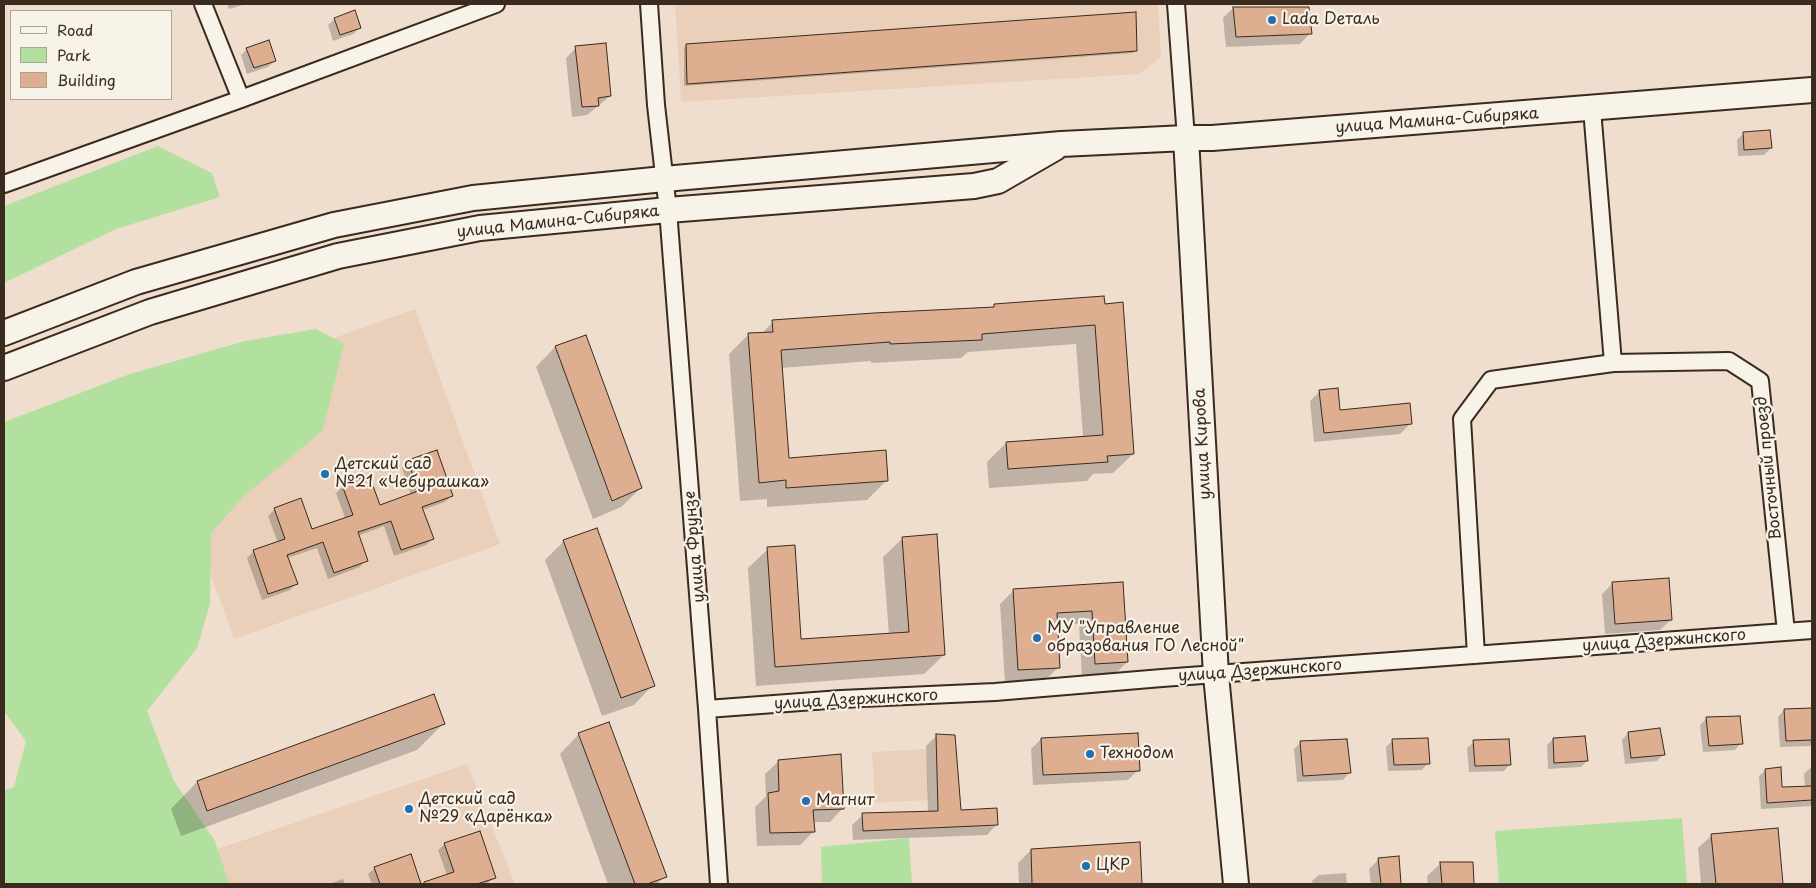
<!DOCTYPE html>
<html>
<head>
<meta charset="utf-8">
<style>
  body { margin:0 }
  #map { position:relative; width:1816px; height:888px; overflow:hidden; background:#efdecd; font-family:"Playpen Sans",sans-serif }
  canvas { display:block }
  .frame { position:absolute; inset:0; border:5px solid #3b2a1e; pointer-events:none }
  .legend { position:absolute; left:10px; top:10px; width:162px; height:90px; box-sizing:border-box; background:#f7f3e8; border:1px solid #aca397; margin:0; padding:6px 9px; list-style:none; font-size:15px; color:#3b2a1e }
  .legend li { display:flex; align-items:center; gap:10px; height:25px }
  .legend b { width:25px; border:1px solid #aca397 }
</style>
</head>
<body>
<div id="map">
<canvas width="1816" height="888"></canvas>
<div class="frame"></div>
<ul class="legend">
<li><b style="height:6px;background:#f7f3e8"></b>Road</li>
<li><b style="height:14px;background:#b2e09e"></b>Park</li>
<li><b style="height:14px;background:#ddae8f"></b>Building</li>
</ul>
</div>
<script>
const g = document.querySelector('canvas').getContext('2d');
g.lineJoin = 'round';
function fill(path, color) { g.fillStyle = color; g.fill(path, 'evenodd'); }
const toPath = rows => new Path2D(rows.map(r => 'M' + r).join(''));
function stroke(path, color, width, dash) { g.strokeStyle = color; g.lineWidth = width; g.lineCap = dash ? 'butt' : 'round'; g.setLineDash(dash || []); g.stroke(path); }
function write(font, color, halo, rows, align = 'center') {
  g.font = font + ' "Playpen Sans",sans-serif'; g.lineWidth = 4.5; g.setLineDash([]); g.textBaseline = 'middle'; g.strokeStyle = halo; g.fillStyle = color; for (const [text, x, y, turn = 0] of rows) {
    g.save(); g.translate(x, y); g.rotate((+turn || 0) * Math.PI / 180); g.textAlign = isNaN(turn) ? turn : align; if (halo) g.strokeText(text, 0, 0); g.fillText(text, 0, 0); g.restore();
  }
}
const built = toPath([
  [675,4,1158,4,1161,57,1139,74,681,102],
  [415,309,500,544,234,639,150,404],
  [926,749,929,800,875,803,872,752],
  [467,764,515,884,210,884,200,855]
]);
const green = toPath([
  [158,146,212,173,220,197,116,229,4,283,4,206],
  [316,329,344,344,323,430,288,460,246,494,211,533,210,604,197,648,147,711,174,781,215,841,229,884,4,884,4,791,14,787,26,741,4,711,4,422,130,374,245,341],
  [1682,818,1687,884,1499,884,1495,831],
  [909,838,912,884,822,884,821,847]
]);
const shadow = toPath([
  [227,4,246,4,229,9],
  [1233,8,1310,33,1300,44,1226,47,1223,18],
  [335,19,360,28,353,34,333,41,328,25],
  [686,45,1136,50,1133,53,684,86,684,48],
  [576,48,610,96,587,115,572,117,566,58],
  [247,49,275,61,268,67,247,74,241,55],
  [1744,133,1771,148,1764,155,1738,156,1737,140],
  [1103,297,1133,454,1113,473,1093,474,1087,481,989,488,987,462,1006,443,1083,437,1076,344,968,352,961,358,871,363,871,361,781,368,788,459,887,480,867,500,767,507,767,499,740,501,729,354,748,335,761,334,773,322,991,309,995,305],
  [585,336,641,488,621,507,593,519,536,367,555,347],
  [1320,391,1339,411,1411,423,1400,434,1314,442,1310,401],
  [437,452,452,495,445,502,422,510,432,539,426,545,394,556,384,526,357,536,366,560,360,567,328,579,317,548,287,558,296,584,290,590,262,600,247,558,253,552,278,543,268,516,275,509,311,531,345,518,336,493,343,486,379,507,411,495,402,468,408,462],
  [903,538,944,655,924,674,756,686,748,568,768,549,800,641,889,635,883,557],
  [564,541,653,685,634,705,602,716,545,560],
  [1122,584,1127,662,1114,675,1082,677,1079,624,1056,625,1059,667,1045,680,1005,683,1000,604,1013,591],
  [1612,584,1671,620,1660,630,1605,634,1602,594],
  [433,696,443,724,417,750,181,836,171,809,197,782],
  [1812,709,1812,746,1780,747,1778,717,1784,710],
  [1707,718,1741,743,1735,750,1703,752,1700,725],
  [1628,733,1663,755,1657,761,1625,764,1622,740],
  [579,734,665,876,657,884,608,884,560,754],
  [936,736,954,736,959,811,997,824,987,835,853,840,852,825,863,815,928,812,926,746],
  [1041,739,1138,770,1128,780,1033,785,1031,749],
  [1553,739,1587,761,1581,767,1548,769,1547,745],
  [1393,740,1428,763,1422,770,1388,771,1386,747],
  [1301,742,1349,773,1343,780,1297,782,1294,749],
  [1474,742,1510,764,1504,771,1469,772,1467,748],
  [779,761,843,808,830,822,813,822,814,831,800,845,757,846,755,807,766,796,765,774],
  [1811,767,1812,767,1812,806,1761,809,1759,776,1766,770,1781,789,1805,788,1804,774],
  [1777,830,1782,884,1701,884,1698,848,1712,835],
  [445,844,494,877,487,884,421,884,447,875,438,850],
  [1138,844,1141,884,1019,884,1018,863,1031,850],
  [410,856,420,884,372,884,368,874,375,868],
  [1397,857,1400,884,1371,884,1369,869,1379,859],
  [1441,863,1472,863,1473,884,1428,884,1427,876],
  [1346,873,1347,884,1313,884,1312,881,1319,875],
  [343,879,345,884,329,884]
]);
const building = toPath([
  [1233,7,1309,7,1312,34,1236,37,1233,7],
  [355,10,361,28,340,35,334,18,355,10],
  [1136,12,1137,51,687,84,686,44,1136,12],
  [269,40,276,61,254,68,246,48,269,40],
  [606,43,611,96,598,98,599,106,582,107,575,46,606,43],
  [1770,130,1772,148,1744,150,1743,132,1770,130],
  [1104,296,1105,304,1123,302,1134,454,1107,456,1108,462,1008,469,1006,442,1103,435,1095,325,982,334,982,340,890,344,890,342,781,350,789,458,886,450,888,481,786,488,786,480,759,483,748,333,773,332,772,320,874,313,994,307,994,304,1104,296],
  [586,335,642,488,612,501,555,346,586,335],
  [1338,388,1340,410,1410,403,1412,424,1324,433,1319,390,1338,388],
  [437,450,453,496,422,507,434,539,401,550,391,521,358,532,368,561,334,573,323,542,287,555,298,584,268,594,253,550,285,539,274,508,301,498,312,529,353,515,342,485,369,475,380,505,418,491,408,460,437,450],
  [597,528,655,686,621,698,563,540,597,528],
  [937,534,945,655,775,667,767,547,795,545,801,639,909,632,902,537,937,534],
  [1669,578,1672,620,1615,624,1612,582,1669,578],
  [1123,582,1128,662,1095,664,1092,611,1057,613,1060,668,1018,670,1013,589,1123,582],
  [434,694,445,724,207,811,197,781,434,694],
  [1812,708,1812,740,1786,741,1784,709,1812,708],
  [1740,716,1743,744,1709,746,1706,717,1740,716],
  [609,722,667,877,647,884,635,884,578,733,609,722],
  [1660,728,1665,755,1631,758,1628,732,1660,728],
  [1138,733,1140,771,1043,775,1041,738,1138,733],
  [936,734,955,735,961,810,997,808,998,825,863,831,862,813,938,811,936,734],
  [1585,736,1588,761,1554,763,1553,738,1585,736],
  [1428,738,1430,764,1394,765,1392,739,1428,738],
  [1347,739,1351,773,1303,776,1300,741,1347,739],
  [1509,739,1511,765,1475,766,1473,740,1509,739],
  [841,754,844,809,813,810,815,832,770,833,768,793,779,791,778,760,841,754],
  [1781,767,1782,787,1812,786,1812,800,1767,803,1765,769,1781,767],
  [1778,828,1783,884,1716,884,1711,834,1778,828],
  [480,831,496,878,477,884,424,884,424,882,454,872,444,843,480,831],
  [1140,842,1142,884,1032,884,1031,849,1140,842],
  [411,854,421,884,380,884,374,867,411,854],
  [1399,856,1401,884,1381,884,1378,858,1399,856],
  [1440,862,1473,862,1474,884,1442,884,1440,862]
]);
const street = toPath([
  [203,4,241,99],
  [649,4,656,105,668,210,707,709,719,884],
  [1176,4,1186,138],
  [1592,109,1613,363,1729,361,1760,381,1786,632],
  [4,184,241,99,496,4],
  [1476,655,1462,419,1491,380,1613,363],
  [707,709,841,699,995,692,1162,678,1812,630]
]);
const secondary = toPath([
  [1186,138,1216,675,1236,884],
  [4,333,136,282,334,225,473,198,664,179,1061,144,1186,138,1212,138,1812,90],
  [4,368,150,312,338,256,480,228,668,210,974,186,998,181,1055,148]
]);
const markers = [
  [1272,20,5,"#1f6fb2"],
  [325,474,5,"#1f6fb2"],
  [1037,638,5,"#1f6fb2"],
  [1090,754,5,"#1f6fb2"],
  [806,801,5,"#1f6fb2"],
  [409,809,5,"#1f6fb2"],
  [1086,866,5,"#1f6fb2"]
];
const poiNames = [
  ["Lada Dеталь",1282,20],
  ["Детский сад",335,465],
  ["№21 «Чебурашка»",335,483],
  ["МУ \"Управление",1047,629],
  ["образования ГО Лесной\"",1047,647],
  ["Технодом",1100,754],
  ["Детский сад",419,800],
  ["№29 «Дарёнка»",419,818],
  ["Магнит",816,801],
  ["ЦКР",1096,866]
];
const streetNames = [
  ["улица Мамина-Сибиряка",1437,121,-4],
  ["улица Мамина-Сибиряка",558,222,-6],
  ["улица Кирова",1203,444,-93],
  ["Восточный проезд",1769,468,-96],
  ["улица Фрунзе",695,547,-95],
  ["улица Дзержинского",1664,641,-4],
  ["улица Дзержинского",1260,671,-4],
  ["улица Дзержинского",856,700,-3]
];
fill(built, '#ead0ba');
fill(green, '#b2e09e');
fill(shadow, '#0003');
fill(building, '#ddae8f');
stroke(building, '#3b2a1e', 1);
stroke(street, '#3b2a1e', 20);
stroke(secondary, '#3b2a1e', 28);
stroke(street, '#f7f3e8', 16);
stroke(secondary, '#f7f3e8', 24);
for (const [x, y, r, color] of markers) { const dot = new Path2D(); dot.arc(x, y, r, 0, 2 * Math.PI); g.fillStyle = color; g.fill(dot); stroke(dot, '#f7f3e8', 2); }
write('16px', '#3b2a1e', '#f7f3e8', poiNames, 'left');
write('16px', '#3b2a1e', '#f7f3e8', streetNames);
</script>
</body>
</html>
